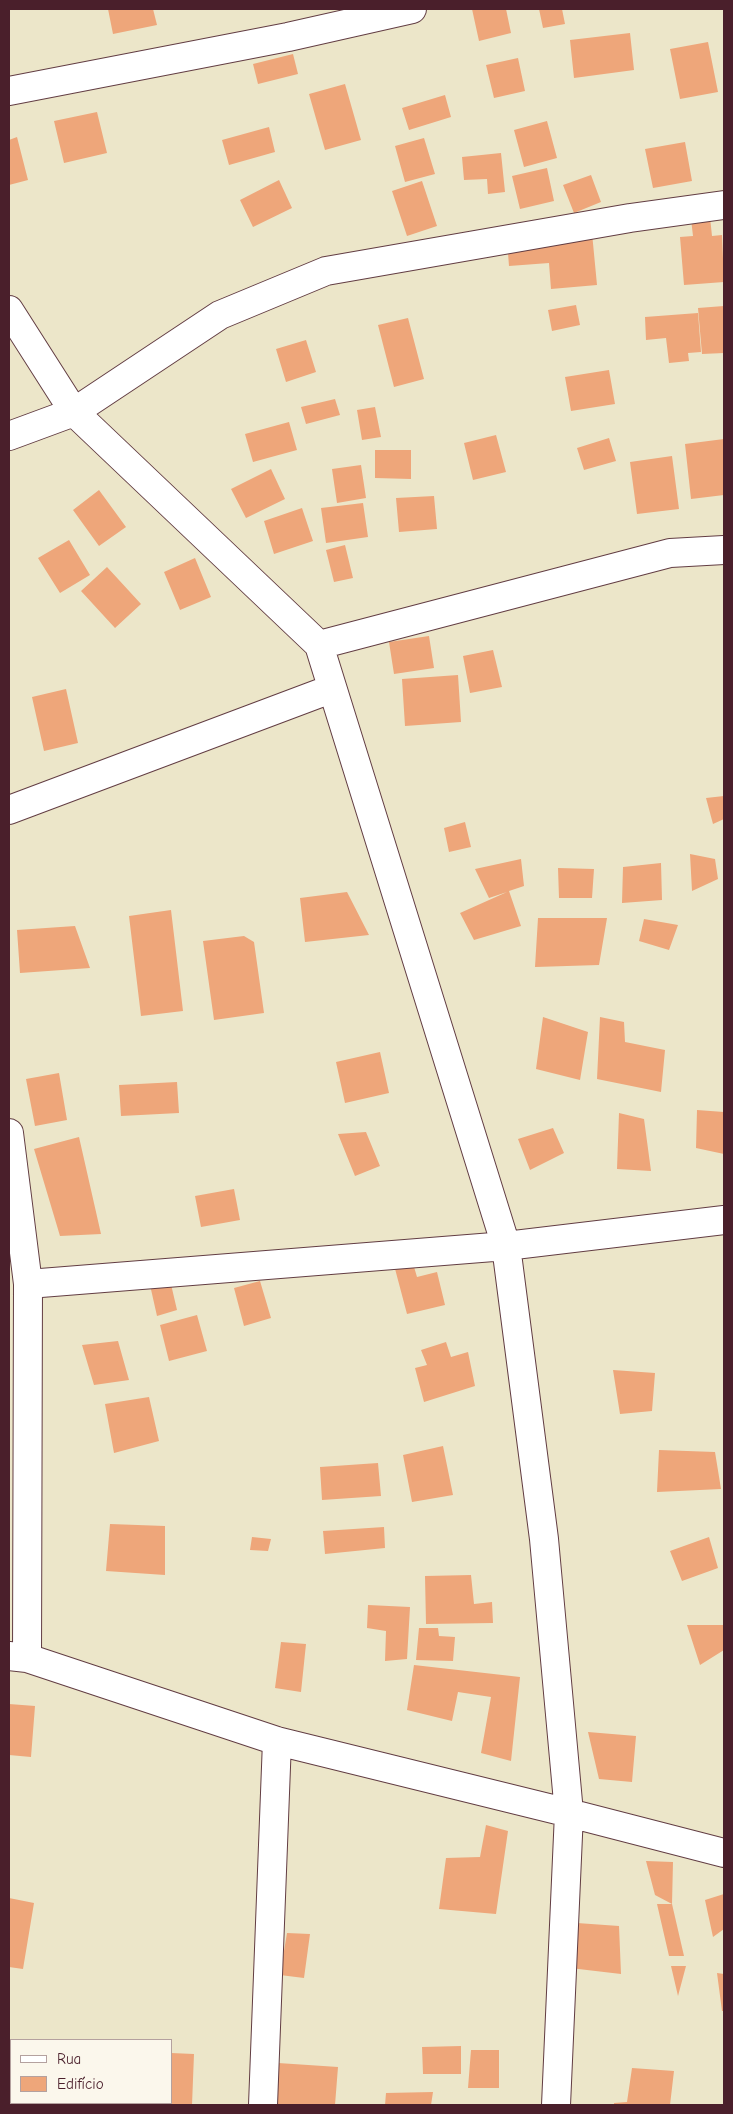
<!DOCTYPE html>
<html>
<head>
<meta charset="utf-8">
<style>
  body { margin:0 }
  #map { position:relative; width:733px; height:2114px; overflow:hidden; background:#ece6c9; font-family:"Comic Neue",sans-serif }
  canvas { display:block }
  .frame { position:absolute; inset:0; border:10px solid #4a1f2b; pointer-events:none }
  .legend { position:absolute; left:10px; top:2039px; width:162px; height:65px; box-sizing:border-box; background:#fbf7ec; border:1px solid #b4a19f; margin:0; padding:6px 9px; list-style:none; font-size:15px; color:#4a1f2b }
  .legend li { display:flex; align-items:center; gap:10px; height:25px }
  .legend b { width:25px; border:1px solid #b4a19f }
</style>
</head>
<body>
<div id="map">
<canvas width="733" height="2114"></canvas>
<div class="frame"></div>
<ul class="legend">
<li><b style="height:6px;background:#fff"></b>Rua</li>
<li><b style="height:14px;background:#eea67a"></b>Edifício</li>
</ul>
</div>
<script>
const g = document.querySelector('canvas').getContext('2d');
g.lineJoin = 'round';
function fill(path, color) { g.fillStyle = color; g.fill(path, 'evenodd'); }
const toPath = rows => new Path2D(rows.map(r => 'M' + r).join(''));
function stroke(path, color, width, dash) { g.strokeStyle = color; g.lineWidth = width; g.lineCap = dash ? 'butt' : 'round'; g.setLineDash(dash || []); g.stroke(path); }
const building = toPath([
  [108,9,153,9,157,25,113,34],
  [472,9,506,9,511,33,479,41],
  [539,9,562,9,565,24,543,28],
  [630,33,634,70,574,78,570,40],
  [708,42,718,92,680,99,670,49],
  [293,54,298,74,258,84,253,64],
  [518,58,525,91,494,98,486,65],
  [345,84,361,140,325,150,309,94],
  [445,95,451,117,409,130,402,108],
  [97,112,107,153,64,163,54,121],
  [547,121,557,158,524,167,514,130],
  [269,127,275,152,229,165,222,140],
  [17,137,28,180,9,185,9,140],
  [424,138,435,174,405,182,395,146],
  [685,142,692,181,653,188,645,149],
  [501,153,505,192,488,194,487,179,464,180,462,157],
  [547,168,554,201,520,209,512,176],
  [591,175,601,202,574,213,563,185],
  [279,180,292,208,253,227,240,200],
  [422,181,437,226,407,236,392,191],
  [710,217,712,236,722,235,724,282,684,285,680,237,693,236,691,219],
  [592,233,597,285,551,289,549,263,509,266,507,240],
  [576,305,580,325,552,331,548,310],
  [724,306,724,353,702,354,698,308],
  [698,313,701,352,688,353,689,361,669,363,666,338,646,340,645,317],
  [408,318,424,379,394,387,378,325],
  [306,340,316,372,286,382,276,349],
  [609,370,615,404,571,411,565,377],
  [335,399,340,415,306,424,301,407],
  [375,407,381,437,362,440,357,410],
  [289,422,297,450,253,462,245,434],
  [496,435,506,472,473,480,464,443],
  [609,438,616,461,584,470,577,448],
  [724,439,724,495,691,499,685,444],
  [375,450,411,450,411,479,375,478],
  [672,456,679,509,637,514,630,462],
  [361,465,366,498,337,503,332,469],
  [271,469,285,499,246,518,231,489],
  [99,490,126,527,99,546,73,510],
  [434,496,437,529,399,532,396,498],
  [363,503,368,537,326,543,321,508],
  [302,508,313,541,274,554,264,521],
  [69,540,90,575,60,593,38,558],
  [345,545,353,578,334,582,326,550],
  [195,558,211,597,180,610,164,572],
  [107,567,141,604,115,628,81,591],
  [429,636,434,668,394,674,389,642],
  [493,650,502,687,470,693,463,656],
  [458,675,461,722,405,726,402,679],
  [66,689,78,743,44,751,32,697],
  [724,796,724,819,713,824,706,798],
  [465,822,471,847,449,852,444,828],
  [690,854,715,859,718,879,692,891],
  [521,859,524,886,509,891,521,926,474,940,460,913,507,892,489,898,475,869],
  [661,863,662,900,622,903,623,867],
  [558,868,594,869,592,898,559,898],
  [347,892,369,935,305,942,300,898],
  [171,910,183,1011,141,1016,129,916],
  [538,918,607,918,599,965,535,967],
  [644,919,678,925,669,950,639,941],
  [75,926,90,968,20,973,17,930],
  [244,936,254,942,264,1013,214,1020,203,941],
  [543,1017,588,1032,580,1080,536,1069],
  [600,1017,624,1022,625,1042,665,1050,661,1092,597,1079],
  [380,1052,389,1093,345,1103,336,1062],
  [59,1073,67,1120,35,1126,26,1079],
  [177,1082,179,1113,121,1116,119,1085],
  [697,1110,724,1112,724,1154,696,1148],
  [619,1113,644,1119,651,1171,617,1169],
  [553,1128,564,1153,530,1170,518,1139],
  [366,1132,380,1166,355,1176,338,1134],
  [79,1137,101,1234,60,1236,34,1149],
  [234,1189,240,1220,201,1227,195,1196],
  [412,1260,417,1277,437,1272,445,1305,407,1314,394,1265],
  [170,1280,177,1310,157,1316,150,1285],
  [260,1281,271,1318,244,1326,234,1288],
  [197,1315,207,1351,169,1361,160,1325],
  [118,1341,129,1380,94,1385,82,1345],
  [446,1342,451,1357,468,1352,475,1386,424,1402,415,1368,427,1365,421,1350],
  [613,1370,655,1373,652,1411,620,1414],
  [149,1397,159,1441,114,1453,105,1404],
  [443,1446,453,1495,412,1502,403,1455],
  [659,1450,715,1452,721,1489,657,1492],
  [378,1463,381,1496,322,1500,320,1467],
  [110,1524,165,1526,165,1575,106,1571],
  [384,1527,385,1548,325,1554,323,1531],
  [252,1537,271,1539,268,1551,250,1550],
  [709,1537,718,1568,682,1581,670,1551],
  [471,1575,474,1604,492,1602,493,1623,426,1624,425,1576],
  [368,1605,410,1607,407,1659,385,1661,386,1631,367,1628],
  [687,1625,724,1625,724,1650,700,1665],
  [419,1628,438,1628,439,1636,455,1637,453,1661,416,1660],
  [281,1642,306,1644,301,1692,275,1688],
  [414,1665,520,1677,511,1761,481,1753,491,1697,458,1692,452,1721,407,1710],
  [9,1704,35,1706,31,1757,9,1755],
  [588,1732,636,1736,632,1782,599,1779],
  [486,1825,508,1831,496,1914,439,1909,446,1858,480,1857],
  [646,1861,673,1862,672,1904,655,1895],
  [724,1894,724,1929,713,1937,705,1900],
  [9,1898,34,1903,23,1969,9,1967],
  [657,1904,672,1904,684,1956,669,1956],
  [577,1923,619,1926,621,1974,570,1968],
  [287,1933,310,1934,304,1978,280,1975],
  [671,1966,686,1966,678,1996],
  [717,1973,724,1974,724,2011,722,2011],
  [461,2046,461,2074,423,2074,422,2047],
  [471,2050,499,2050,499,2088,468,2088],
  [171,2053,194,2054,192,2105,97,2105,97,2103,171,2103],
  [278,2063,338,2067,335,2105,275,2105],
  [632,2068,674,2071,670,2105,614,2105,614,2103,627,2102],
  [433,2092,431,2105,385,2105,386,2093]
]);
const minor = toPath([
  [9,91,288,37,412,9],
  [9,310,74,412,319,645,506,1246,544,1539,569,1813,556,2105],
  [9,436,74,412,220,315,326,271,630,218,724,205],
  [319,645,670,553,724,550],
  [9,810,331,689],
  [9,1133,28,1284,27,1658],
  [28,1284,506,1246,724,1220],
  [9,1656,27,1658,277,1741,569,1813,724,1853],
  [263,2105,277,1741]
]);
fill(building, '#eea67a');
stroke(minor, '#623d43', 30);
stroke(minor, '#fff', 28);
</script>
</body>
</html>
